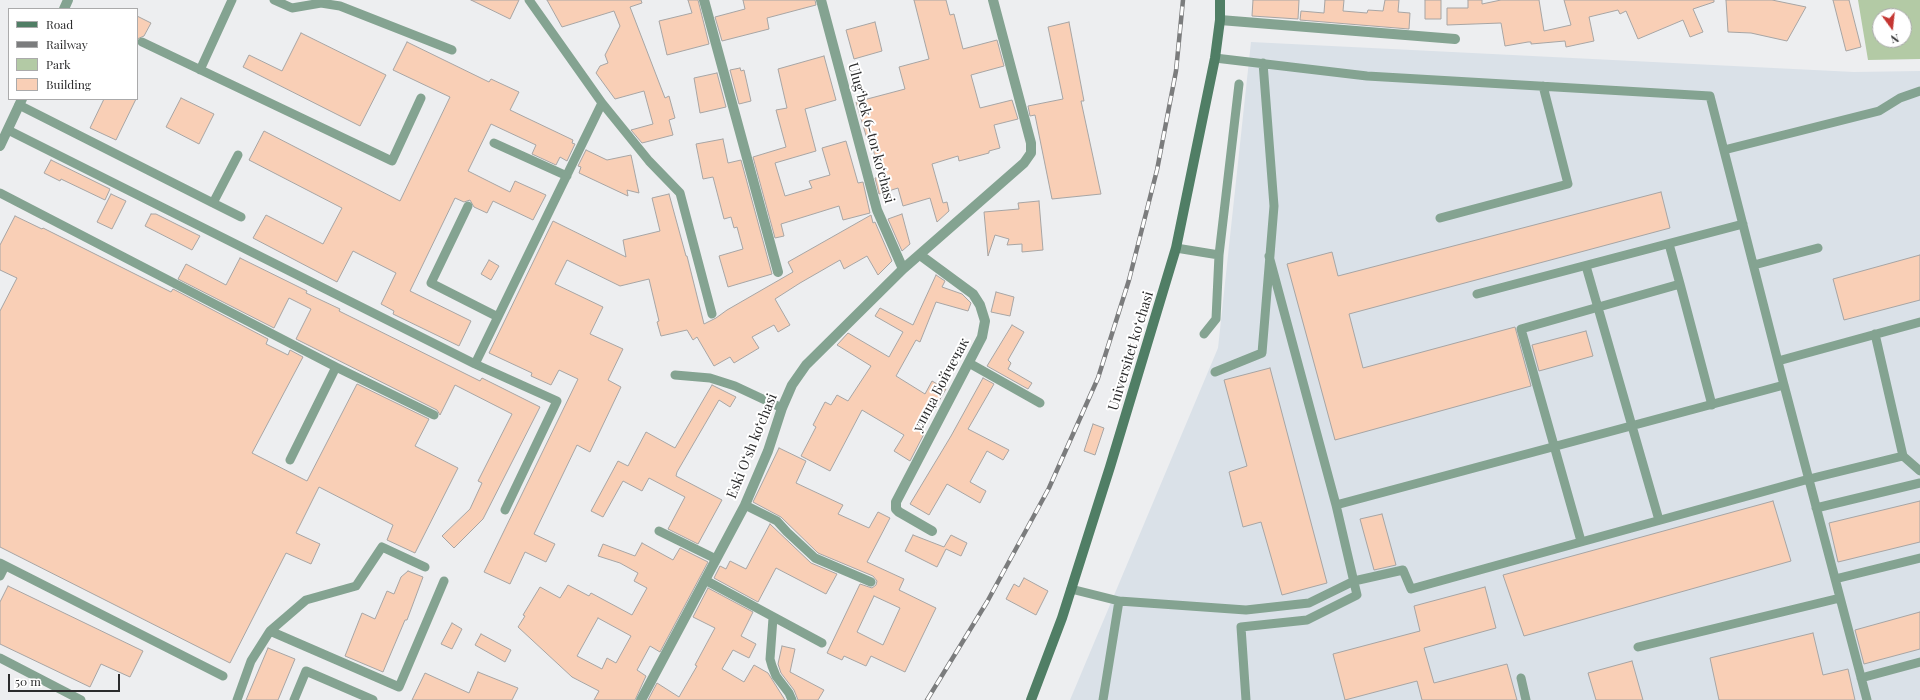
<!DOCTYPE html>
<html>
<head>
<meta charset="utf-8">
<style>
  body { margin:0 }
  #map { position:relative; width:1920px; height:700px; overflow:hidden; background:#edeef0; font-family:"Playfair Display",serif }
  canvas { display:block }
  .legend { position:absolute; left:8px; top:8px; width:130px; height:92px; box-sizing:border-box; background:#fff; border:1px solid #aaaaab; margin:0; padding:5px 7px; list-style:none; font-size:12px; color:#2b2b2c }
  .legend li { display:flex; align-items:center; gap:8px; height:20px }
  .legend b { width:20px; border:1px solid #aaaaab }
  .north { position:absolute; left:1872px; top:8px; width:40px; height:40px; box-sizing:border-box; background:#fff; border:1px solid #aaaaab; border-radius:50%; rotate:165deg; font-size:11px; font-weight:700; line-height:16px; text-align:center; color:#2b2b2c }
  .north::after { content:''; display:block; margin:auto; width:14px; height:18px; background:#c43632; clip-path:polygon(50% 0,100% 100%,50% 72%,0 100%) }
  .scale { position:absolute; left:8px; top:674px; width:112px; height:18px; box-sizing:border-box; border:2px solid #2b2b2c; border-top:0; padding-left:5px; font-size:12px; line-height:14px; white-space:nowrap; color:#2b2b2c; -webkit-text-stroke:3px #fff; paint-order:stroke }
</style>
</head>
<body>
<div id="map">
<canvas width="1920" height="700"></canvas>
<ul class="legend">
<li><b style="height:5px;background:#507e65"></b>Road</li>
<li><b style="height:5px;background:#7b7c7d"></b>Railway</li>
<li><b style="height:11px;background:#b3caa5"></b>Park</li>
<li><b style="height:11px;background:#f9cfb6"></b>Building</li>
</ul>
<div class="north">N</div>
<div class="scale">50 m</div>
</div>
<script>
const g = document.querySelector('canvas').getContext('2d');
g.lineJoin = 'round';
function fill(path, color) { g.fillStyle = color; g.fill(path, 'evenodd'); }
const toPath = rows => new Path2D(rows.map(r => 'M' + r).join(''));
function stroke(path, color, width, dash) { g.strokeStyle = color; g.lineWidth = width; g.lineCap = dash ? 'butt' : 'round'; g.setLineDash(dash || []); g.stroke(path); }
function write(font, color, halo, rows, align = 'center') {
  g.font = font + ' "Playfair Display",serif'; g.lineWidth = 4; g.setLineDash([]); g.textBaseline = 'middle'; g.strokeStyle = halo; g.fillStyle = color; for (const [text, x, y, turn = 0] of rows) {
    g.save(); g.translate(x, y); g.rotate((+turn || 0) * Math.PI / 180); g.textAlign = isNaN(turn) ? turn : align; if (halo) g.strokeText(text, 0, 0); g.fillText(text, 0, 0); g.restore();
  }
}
const built = toPath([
  [1251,42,1854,72,1920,71,1920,700,1070,700,1218,348]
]);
const green = toPath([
  [1858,0,1920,0,1920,59,1868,60],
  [1880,16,1904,16,1904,40,1880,40]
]);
const building = toPath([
  [471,0,519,0,510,19,471,0],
  [547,0,641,0,642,3,630,7,665,98,669,96,675,118,669,120,673,135,642,143,631,130,653,124,644,91,615,99,596,73,600,66,608,63,605,55,620,26,614,11,562,27,547,0],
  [688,0,698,0,709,44,667,55,659,21,692,13,688,0],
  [743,0,815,0,816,5,767,18,769,29,722,41,715,17,745,9,743,0],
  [914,0,946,0,950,15,954,14,963,49,997,40,1004,66,971,75,980,108,1012,100,1018,119,994,125,1000,148,989,151,989,153,959,161,958,156,932,164,943,203,947,202,949,211,937,222,930,198,903,206,898,188,879,194,875,178,881,177,871,142,868,142,856,102,905,89,899,67,929,59,914,0],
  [1253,0,1299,0,1298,19,1252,16,1253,0],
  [1325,0,1344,0,1343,11,1367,13,1368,10,1383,11,1385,0,1399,0,1398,12,1410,13,1409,29,1300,20,1301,11,1324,13,1325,0],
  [1425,0,1441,0,1441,19,1425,19,1425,0],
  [1468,0,1482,0,1482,4,1501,0,1539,0,1544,31,1571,25,1564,0,1714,0,1714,2,1693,9,1703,32,1690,37,1683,20,1638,39,1626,11,1620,14,1618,10,1589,17,1594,41,1566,47,1565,41,1531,44,1531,42,1528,42,1505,46,1501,23,1447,25,1447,8,1468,8,1468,0],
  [1726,0,1772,0,1806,7,1787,41,1751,33,1728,32,1726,0],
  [1833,0,1849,0,1861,47,1846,51,1833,0],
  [137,16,151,23,144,36,137,39,137,16],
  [875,22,882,51,854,59,846,30,875,22],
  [1069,22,1084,101,1081,101,1101,194,1052,199,1035,115,1030,116,1028,106,1063,99,1048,27,1069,22],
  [301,33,386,75,360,126,243,67,249,55,282,71,301,33],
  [407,42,489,82,491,79,519,92,510,110,573,140,572,143,575,144,567,161,560,157,556,165,532,154,536,145,491,124,468,171,510,192,515,181,546,195,533,220,493,201,487,213,474,207,470,200,464,202,455,198,410,291,471,321,459,346,393,314,394,311,381,304,396,273,353,251,337,282,253,238,266,215,323,244,342,208,249,160,264,131,400,201,450,97,393,70,407,42],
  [824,56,836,100,805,109,816,151,775,163,785,196,812,188,809,181,830,175,822,148,846,141,858,183,863,182,870,213,843,220,839,206,781,224,784,236,775,238,753,157,786,147,776,110,787,108,778,69,824,56],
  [740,68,741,71,744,70,751,101,739,104,730,70,740,68],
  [717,73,726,107,700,113,694,78,717,73],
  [181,98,214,114,199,144,166,127,181,98],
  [104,99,136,99,116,140,90,128,104,99],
  [723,139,728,163,741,160,772,274,728,287,719,256,743,249,737,227,734,228,731,217,724,219,713,177,703,179,696,144,723,139],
  [586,150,607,160,631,155,639,193,627,190,628,196,579,173,581,167,578,166,586,150],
  [51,160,110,189,105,200,61,179,60,181,44,173,51,160],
  [1661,192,1670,228,1349,314,1363,368,1515,327,1531,386,1335,440,1287,264,1332,252,1338,276,1661,192],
  [111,194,126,201,112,229,97,222,111,194],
  [669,194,686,256,687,256,704,324,716,318,727,310,793,272,788,262,871,215,873,223,875,222,892,261,878,275,867,256,844,269,840,260,800,283,775,299,790,325,778,332,774,325,752,337,759,348,734,363,730,357,714,366,697,337,693,340,687,330,661,336,657,322,659,321,649,279,620,286,567,260,555,284,603,307,590,334,623,349,608,380,621,387,590,452,577,445,534,534,555,544,546,562,525,552,510,584,484,572,578,379,559,370,551,385,531,376,532,373,489,353,553,221,626,257,623,240,660,231,652,198,669,194],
  [1039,201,1043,250,1022,252,1022,244,1007,245,1009,239,995,235,988,256,984,212,1019,209,1018,203,1039,201],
  [151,214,156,214,200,236,192,250,145,226,151,214],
  [902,214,910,244,902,251,888,219,902,214],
  [15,216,42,229,43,228,171,292,173,289,268,339,266,344,288,355,290,350,303,357,252,453,307,481,357,384,429,419,415,446,458,468,415,553,387,540,393,525,319,487,296,533,320,544,311,564,286,553,230,663,0,547,0,311,17,278,0,270,0,245,15,216],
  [1920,255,1920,300,1844,320,1833,279,1920,255],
  [240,258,307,291,306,293,340,309,339,311,480,381,482,378,540,407,483,519,454,548,442,536,470,509,482,483,478,481,512,414,455,385,440,415,437,410,296,339,311,309,289,298,274,328,178,279,186,264,226,285,240,258],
  [489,260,499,266,491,280,481,274,489,260],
  [936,275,945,281,942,287,962,294,971,303,968,311,936,302,920,342,916,340,896,376,925,394,932,381,946,389,922,430,925,432,910,461,894,451,904,435,862,410,830,471,801,456,816,427,813,425,825,402,831,405,837,395,848,401,871,366,837,345,848,333,889,357,903,332,875,316,880,308,913,325,936,275],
  [996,292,1014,297,1010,316,991,312,996,292],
  [1012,325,1024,332,1008,360,1011,363,1008,369,1032,383,1028,389,987,366,1012,325],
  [1586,331,1593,356,1539,371,1532,345,1586,331],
  [1270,368,1327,583,1282,595,1261,522,1243,527,1229,472,1247,466,1224,380,1270,368],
  [983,378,994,384,968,429,1009,450,1003,460,987,451,970,482,986,491,980,503,947,484,929,515,910,504,951,436,983,378],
  [712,385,736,397,730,407,719,400,677,472,676,476,722,500,698,544,668,529,685,497,649,478,642,491,623,481,603,517,591,511,618,461,628,466,646,432,675,448,712,385],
  [1093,424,1104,428,1095,455,1084,451,1093,424],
  [779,448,806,461,796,483,843,505,838,514,869,528,878,512,890,518,867,562,904,579,899,590,936,608,905,672,871,656,866,666,844,656,842,660,827,653,860,584,872,588,876,585,877,581,873,576,818,553,781,517,753,502,779,448],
  [874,596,900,608,883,645,857,632,874,596],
  [1773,501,1791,561,1524,636,1503,575,1773,501],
  [1920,501,1920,542,1838,562,1829,523,1920,501],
  [1382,514,1396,565,1374,570,1360,519,1382,514],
  [770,524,811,563,837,574,826,594,776,568,758,602,714,578,720,566,726,569,730,561,746,569,770,524],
  [913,535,944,547,951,535,967,543,961,556,946,549,937,567,905,551,913,535],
  [642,543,673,560,680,548,708,562,660,652,650,646,637,670,646,676,635,700,594,700,599,691,572,677,518,627,525,616,523,615,540,587,560,598,568,585,589,596,591,593,632,615,647,588,634,581,638,573,620,563,598,556,603,544,635,556,642,543],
  [598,618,631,636,616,663,607,658,602,669,577,656,598,618],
  [408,571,423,577,407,620,405,620,383,672,345,656,362,613,375,619,387,591,394,594,401,577,408,571],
  [1024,578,1048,591,1036,615,1006,599,1014,584,1019,587,1024,578],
  [8,586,143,651,130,677,101,664,90,687,0,644,0,602,8,586],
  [1485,587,1496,628,1424,648,1434,683,1507,664,1517,700,1422,700,1417,681,1345,700,1333,654,1420,631,1414,606,1485,587],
  [708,588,753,612,741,636,756,644,749,658,733,650,722,669,744,682,754,665,768,673,785,700,648,700,657,683,679,697,697,666,695,665,715,628,693,617,708,588],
  [1920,612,1920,649,1864,664,1855,630,1920,612],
  [452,623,462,629,452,649,441,644,452,623],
  [1813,633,1823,675,1848,669,1855,700,1719,700,1710,658,1813,633],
  [481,634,511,650,505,662,475,645,481,634],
  [782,646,795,649,790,672,824,690,818,700,798,700,794,690,781,673,778,664,782,646],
  [268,648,295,659,278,700,246,700,268,648],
  [1632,661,1643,700,1596,700,1588,673,1632,661],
  [478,672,518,688,512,700,412,700,425,673,469,693,478,672]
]);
const lane = toPath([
  [274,0,292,8,321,3,340,6,452,50],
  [529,0,602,103,649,161,680,193,712,314],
  [142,42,392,161,421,98],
  [1215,58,1367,76,1710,96,1784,385,1336,505],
  [200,70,232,0],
  [19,105,213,203,238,155],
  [8,130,475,364,557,401,505,510],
  [494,143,567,176],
  [1724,150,1879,111,1900,98,1920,91],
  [0,193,336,367,290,460],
  [213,203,241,217],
  [468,206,431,283,498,317],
  [1440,218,1568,184,1543,86],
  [1176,248,1219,255],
  [1754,265,1818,248],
  [1586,266,1659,520],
  [1680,284,1712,405],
  [1477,294,1743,224],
  [1204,334,1216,319,1219,255,1239,84],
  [1778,361,1920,322],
  [969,363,1040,403],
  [475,364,602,103],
  [336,367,434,415],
  [1215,372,1262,353,1274,206,1263,63],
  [675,375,710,378,735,386,782,408],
  [1784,385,1867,700],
  [1903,456,1920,471],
  [745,505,777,521,787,532,815,558,871,582],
  [1816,508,1920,483],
  [659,531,716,559],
  [1581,541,1521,329,1680,284,1669,244],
  [0,563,223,676],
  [0,576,5,566],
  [1835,579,1920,558],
  [705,580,822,643],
  [1071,589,1119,601,1246,610,1309,603,1354,581,1403,570,1411,589,1809,479,1903,456,1875,334],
  [773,618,770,659,772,666,776,676,789,693,792,700],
  [270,631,306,600,356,586,382,547,425,567],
  [1638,647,1840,598],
  [0,658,81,700],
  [1521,678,1526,700],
  [1861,678,1920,662],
  [237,700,251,661,270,631,399,687,444,581],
  [294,700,306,671,373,700],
  [1103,700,1119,601],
  [1246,700,1241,627,1307,620,1357,595,1336,505,1269,256]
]);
const street = toPath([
  [704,0,778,272],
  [821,0,877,210,903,269],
  [64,9,68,0],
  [1220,20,1455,39],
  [0,146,22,99],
  [920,255,973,294,980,305,985,321,982,337,896,502,896,509,899,512,932,531],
  [641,700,745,505,768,451,782,408,792,385,806,365,903,269,1024,163,1031,153,1031,143,993,0]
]);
const secondary = toPath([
  [1031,700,1062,618,1110,467,1176,248,1215,58,1220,20,1220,0]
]);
const rail = toPath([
  [927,700,987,602,1049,488,1098,378,1129,280,1157,170,1176,71,1183,0]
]);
const streetNames = [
  ["Ulug‘bek 6-tor koʻchasi",871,133,75],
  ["Universitet kо‘chasi",1131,351,-73],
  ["улица Бойчечак",941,385,-62],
  ["Eski Oʻsh koʻchasi",752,446,-68]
];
fill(built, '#dae1e8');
fill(green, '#b3caa5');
fill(building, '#f9cfb6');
stroke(building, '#a7a5a4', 1);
stroke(lane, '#84a391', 9);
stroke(street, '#84a391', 10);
stroke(secondary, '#507e65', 10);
stroke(rail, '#7b7c7d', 4.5);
stroke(rail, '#fff', 3, [9]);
write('14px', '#2b2b2c', '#fff', streetNames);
</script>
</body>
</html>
